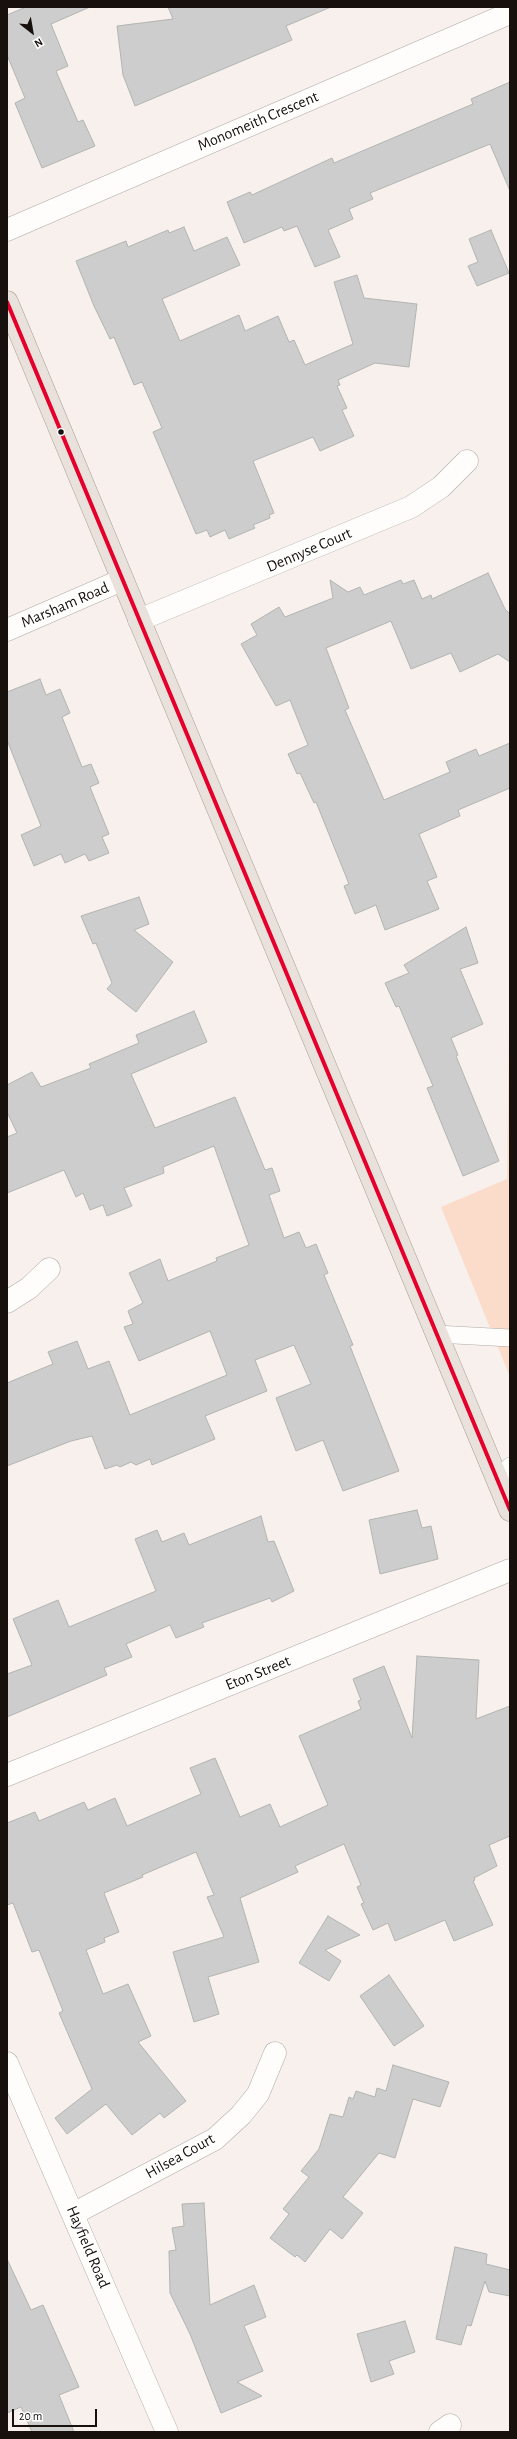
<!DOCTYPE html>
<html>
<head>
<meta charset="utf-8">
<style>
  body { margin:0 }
  #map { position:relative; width:517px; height:2439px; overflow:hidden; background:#f7f0ec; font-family:"Alegreya Sans",sans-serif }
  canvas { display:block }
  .frame { position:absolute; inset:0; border:8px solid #17100c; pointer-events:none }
  .north { position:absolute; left:12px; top:12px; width:40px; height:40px; -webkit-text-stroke:3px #fff; paint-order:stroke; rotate:149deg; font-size:11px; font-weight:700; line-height:16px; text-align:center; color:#17100c }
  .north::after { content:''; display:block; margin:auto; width:14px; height:18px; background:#17100c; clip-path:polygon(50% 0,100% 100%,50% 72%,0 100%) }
  .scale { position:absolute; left:12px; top:2409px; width:85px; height:18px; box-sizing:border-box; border:2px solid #17100c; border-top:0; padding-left:5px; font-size:12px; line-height:14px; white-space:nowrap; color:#17100c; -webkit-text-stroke:3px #fff; paint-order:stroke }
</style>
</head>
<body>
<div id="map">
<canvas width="517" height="2439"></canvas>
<div class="frame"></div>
<div class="north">N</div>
<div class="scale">20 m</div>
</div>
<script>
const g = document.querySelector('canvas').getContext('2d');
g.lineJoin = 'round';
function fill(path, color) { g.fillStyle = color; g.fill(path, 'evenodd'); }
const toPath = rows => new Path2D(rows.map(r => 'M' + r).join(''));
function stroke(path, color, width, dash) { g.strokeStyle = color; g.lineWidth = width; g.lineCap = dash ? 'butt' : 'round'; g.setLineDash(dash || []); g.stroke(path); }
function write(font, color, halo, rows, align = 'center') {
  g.font = font + ' "Alegreya Sans",sans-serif'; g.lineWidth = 3; g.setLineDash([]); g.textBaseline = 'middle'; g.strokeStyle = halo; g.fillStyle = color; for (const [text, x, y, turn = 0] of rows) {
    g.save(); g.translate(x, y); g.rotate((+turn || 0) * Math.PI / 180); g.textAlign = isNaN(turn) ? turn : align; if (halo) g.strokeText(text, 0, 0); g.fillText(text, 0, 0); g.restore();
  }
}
const green = toPath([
  [510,948,510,1377,441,1207,507,1179]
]);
const building = toPath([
  [26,7,90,7,51,24,68,66,56,71,78,122,83,120,95,146,42,168,15,103,25,98,7,55,7,15,26,7],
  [168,7,331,7,286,26,292,40,135,106,123,75,117,26,173,19,168,7],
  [510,82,510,191,490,144,370,193,373,199,349,209,353,219,328,230,340,257,315,267,297,226,284,231,282,227,244,243,227,202,250,192,252,195,332,158,334,163,473,104,471,99,510,82],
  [184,227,194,251,227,237,240,265,162,299,180,341,239,315,245,331,278,316,289,342,294,340,305,365,353,344,334,282,357,275,364,298,417,304,409,367,375,363,338,380,340,385,337,386,347,408,342,410,354,436,320,451,313,437,253,461,274,513,269,515,270,518,253,525,255,528,229,539,225,530,210,537,207,530,196,534,153,432,162,428,142,382,134,385,114,337,110,339,94,306,76,261,126,241,128,247,168,230,169,233,184,227],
  [491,230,509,273,477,286,468,266,478,262,469,239,491,230],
  [488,573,505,609,510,614,510,662,498,654,460,672,451,653,411,669,391,621,326,648,349,708,345,710,384,800,450,772,446,762,476,749,479,756,510,743,510,788,458,810,460,816,419,834,437,877,427,881,439,909,385,930,376,905,355,914,344,886,349,884,316,802,314,803,300,773,297,774,288,754,308,745,290,700,276,706,241,644,257,635,251,624,279,607,285,617,333,598,330,580,348,592,360,587,364,595,401,580,403,584,414,580,422,599,431,595,432,599,488,573],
  [40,679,46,695,60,689,70,713,62,717,82,767,91,764,99,783,90,787,109,834,102,837,109,853,89,861,85,854,65,863,61,854,34,866,21,835,41,826,7,740,7,692,40,679],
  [139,897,149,924,134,930,173,962,136,1012,107,989,112,983,96,943,93,944,81,916,139,897],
  [466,927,478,963,460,969,483,1024,451,1038,458,1055,456,1056,499,1161,463,1176,427,1088,433,1086,399,1006,396,1007,385,983,409,973,404,965,466,927],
  [194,1011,207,1042,131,1074,155,1128,235,1097,265,1170,272,1168,280,1191,269,1195,284,1238,299,1232,306,1248,316,1244,328,1273,324,1275,353,1345,350,1346,399,1471,343,1491,323,1440,296,1451,276,1398,311,1384,294,1345,255,1360,267,1391,205,1416,215,1439,152,1465,150,1459,136,1465,131,1462,120,1467,117,1465,105,1469,92,1436,71,1441,7,1466,7,1383,53,1364,48,1352,77,1341,88,1369,109,1361,130,1415,227,1375,210,1331,139,1361,124,1327,133,1324,128,1311,143,1303,129,1273,160,1259,168,1281,217,1261,216,1258,249,1245,214,1146,163,1167,164,1173,124,1188,132,1206,107,1216,103,1205,90,1210,83,1193,76,1197,64,1170,7,1193,7,1137,17,1133,7,1112,7,1085,32,1072,41,1087,91,1068,89,1064,139,1043,136,1035,194,1011],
  [417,1510,422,1528,431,1526,438,1559,380,1574,369,1520,417,1510],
  [261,1516,268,1542,274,1541,294,1591,272,1602,270,1598,202,1623,204,1627,176,1638,170,1625,126,1644,132,1657,104,1668,107,1675,7,1717,7,1674,32,1665,13,1619,58,1600,69,1627,156,1591,135,1539,157,1530,162,1542,184,1533,189,1545,261,1516],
  [417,1656,479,1660,476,1719,510,1706,510,1836,489,1845,497,1866,474,1878,475,1880,473,1881,493,1925,454,1941,445,1920,395,1941,388,1923,373,1930,361,1904,364,1903,357,1887,361,1885,344,1844,295,1866,298,1872,240,1898,259,1962,208,1977,219,2014,194,2022,173,1952,224,1937,207,1897,214,1895,196,1852,142,1875,143,1877,104,1893,119,1932,104,1938,105,1942,86,1950,103,1994,128,1984,151,2036,138,2042,186,2101,164,2118,160,2113,132,2135,106,2104,67,2134,55,2118,92,2089,59,2013,63,2011,39,1950,32,1952,13,1903,7,1905,7,1823,35,1812,39,1821,84,1802,88,1810,115,1798,127,1826,201,1794,190,1768,215,1758,240,1817,270,1804,280,1827,328,1805,299,1736,361,1709,358,1701,361,1700,353,1679,384,1666,412,1738,417,1656],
  [328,1916,360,1935,325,1950,341,1961,329,1981,299,1963,328,1916],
  [389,1975,424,2026,394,2046,360,1996,389,1975],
  [393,2065,449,2082,440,2107,413,2099,395,2158,379,2153,343,2197,363,2213,342,2239,330,2229,305,2262,297,2255,295,2257,270,2238,289,2214,283,2209,309,2177,301,2171,319,2149,330,2114,343,2117,349,2097,353,2099,356,2091,375,2097,377,2088,386,2091,393,2065],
  [204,2203,210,2305,254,2285,266,2317,244,2326,263,2371,237,2382,262,2396,221,2413,190,2334,170,2293,169,2251,176,2250,172,2228,184,2226,182,2204,204,2203],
  [455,2247,487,2254,486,2264,510,2270,510,2296,489,2292,485,2281,471,2326,467,2325,461,2345,436,2339,455,2247],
  [7,2259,31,2310,43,2305,79,2387,59,2395,74,2432,32,2432,21,2407,7,2413,7,2259],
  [405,2321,415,2352,389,2361,394,2374,371,2382,357,2334,405,2321]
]);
const service = toPath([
  [436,1334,510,1338],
  [497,1479,510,1466]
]);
const minor = toPath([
  [7,230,510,13],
  [139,620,411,507,441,487,467,461],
  [7,630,122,580],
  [7,1302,29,1288,49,1269],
  [7,1775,510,1570],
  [7,2063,167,2432],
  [73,2214,215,2139,241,2115,258,2094,275,2053],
  [440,2432,450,2425]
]);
const primary = toPath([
  [7,302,510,1510]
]);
const bus1 = toPath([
  [7,302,510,1510]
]);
const markers = [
  [61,432,3.5,"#17100c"]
];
const streetNames = [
  ["Monomeith Crescent",258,121,-23],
  ["Dennyse Court",309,550,-23],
  ["Marsham Road",65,605,-23],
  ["Eton Street",258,1673,-22],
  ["Hilsea Court",180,2156,-29],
  ["Hayfield Road",88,2247,67]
];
fill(green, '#fbdcca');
fill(building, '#cccdcc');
stroke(building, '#b2b4b2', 1);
stroke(service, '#b0aaa6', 18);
stroke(minor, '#b0aaa6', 23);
stroke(primary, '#aa9b91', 23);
stroke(service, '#fefdfc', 17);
stroke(minor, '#fefdfc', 22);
stroke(primary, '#e9e2dc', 22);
stroke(bus1, '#e4002b', 4);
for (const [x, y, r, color] of markers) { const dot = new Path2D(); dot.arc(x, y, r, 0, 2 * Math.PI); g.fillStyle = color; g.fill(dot); stroke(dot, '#fff', 1.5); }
write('16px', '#17100c', '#fff', streetNames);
</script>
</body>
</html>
